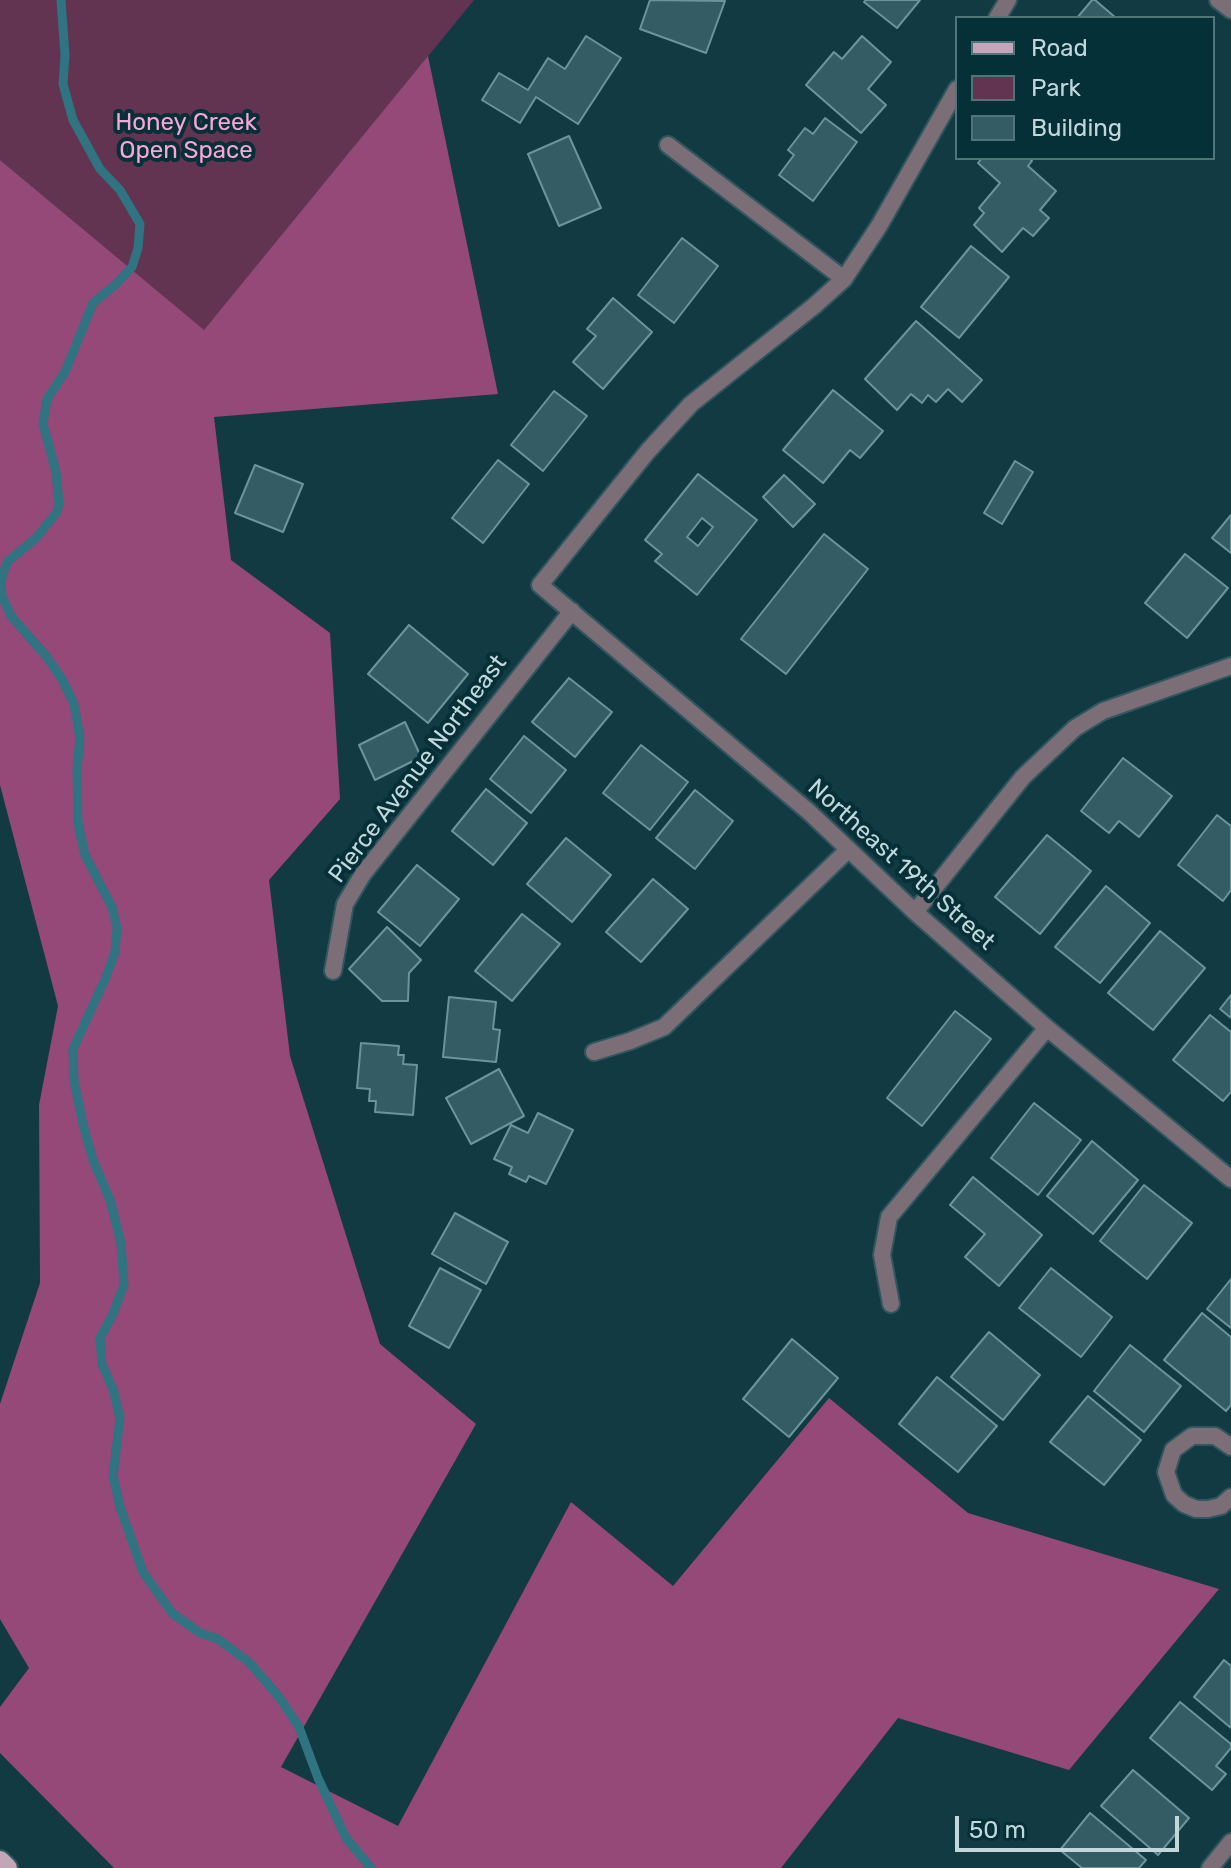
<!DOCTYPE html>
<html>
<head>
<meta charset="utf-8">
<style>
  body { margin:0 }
  #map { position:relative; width:1231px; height:1868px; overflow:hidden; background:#123a43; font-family:Rubik,sans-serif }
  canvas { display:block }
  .legend { position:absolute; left:955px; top:16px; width:260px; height:144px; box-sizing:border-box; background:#053038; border:2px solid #51737a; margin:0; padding:10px 14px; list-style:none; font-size:24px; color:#c2d7dc }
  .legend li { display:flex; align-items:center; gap:16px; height:40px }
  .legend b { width:40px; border:2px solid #51737a }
  .scale { position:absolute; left:955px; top:1816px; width:224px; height:36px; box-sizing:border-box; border:4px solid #c2d7dc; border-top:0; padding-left:10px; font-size:24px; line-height:28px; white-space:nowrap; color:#c2d7dc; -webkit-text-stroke:6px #053038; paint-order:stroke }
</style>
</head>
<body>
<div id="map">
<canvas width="1231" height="1868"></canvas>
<ul class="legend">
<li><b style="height:10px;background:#c3a6b7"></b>Road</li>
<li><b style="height:22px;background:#623451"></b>Park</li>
<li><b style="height:22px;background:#345c65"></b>Building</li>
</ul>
<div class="scale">50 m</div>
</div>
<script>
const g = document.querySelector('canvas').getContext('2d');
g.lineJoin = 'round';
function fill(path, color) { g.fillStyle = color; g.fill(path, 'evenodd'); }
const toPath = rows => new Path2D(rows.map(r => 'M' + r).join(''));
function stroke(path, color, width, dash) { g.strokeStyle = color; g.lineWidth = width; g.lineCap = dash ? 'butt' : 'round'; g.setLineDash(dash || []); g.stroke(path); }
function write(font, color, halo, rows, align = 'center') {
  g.font = font + ' Rubik,sans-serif'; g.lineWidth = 8; g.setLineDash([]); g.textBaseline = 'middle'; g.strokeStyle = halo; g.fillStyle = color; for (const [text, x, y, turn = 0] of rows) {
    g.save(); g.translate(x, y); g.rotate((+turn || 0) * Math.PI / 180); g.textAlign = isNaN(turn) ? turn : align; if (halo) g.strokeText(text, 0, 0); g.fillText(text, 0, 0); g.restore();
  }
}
const green = toPath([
  [0,0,474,0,204,331,0,160]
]);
const forest = toPath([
  [428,56,498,394,214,417,231,560,330,633,340,799,269,880,290,1056,380,1344,476,1424,281,1767,398,1826,571,1502,673,1586,829,1398,968,1513,1219,1589,1069,1770,898,1718,781,1868,114,1868,0,1753,0,1707,29,1668,0,1619,0,1404,40,1283,39,1105,58,1006,0,785,0,160,204,330]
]);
const stream = toPath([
  [61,0,65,55,63,84,73,120,100,169,120,190,140,224,138,248,132,267,115,285,93,303,65,372,47,399,43,424,56,472,59,504,57,512,36,538,7,562,1,581,2,596,11,616,46,656,62,679,74,704,80,738,77,768,78,823,85,855,112,907,117,928,115,952,106,977,73,1049,74,1081,83,1124,93,1160,110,1200,121,1243,124,1285,112,1316,100,1338,102,1364,113,1389,120,1418,113,1476,120,1507,143,1572,172,1613,200,1633,218,1639,250,1663,279,1697,299,1727,318,1778,346,1838,371,1868]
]);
const building = toPath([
  [650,0,725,1,706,53,640,29,650,0],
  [866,0,920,0,897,28,864,2,866,0],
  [1092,0,1095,0,1116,18,1077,18,1092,0],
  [586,36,621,58,578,124,536,97,520,123,482,100,499,73,528,90,548,58,565,69,586,36],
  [862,36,891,62,868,89,886,105,861,133,806,85,834,52,842,59,862,36],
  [825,118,857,142,813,201,779,175,794,155,788,150,805,128,813,134,825,118],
  [569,136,601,208,559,226,528,154,569,136],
  [982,158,1029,158,1032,161,1028,166,1056,191,1040,210,1049,218,1033,236,1023,228,1002,252,974,225,984,213,979,208,1000,183,978,163,982,158],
  [682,238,718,266,674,323,638,295,682,238],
  [971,246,1009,277,959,338,921,307,971,246],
  [613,298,652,332,603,389,573,362,596,336,587,329,613,298],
  [916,321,982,380,962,402,948,389,936,402,928,395,922,403,911,394,897,410,865,379,916,321],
  [833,390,883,431,860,458,850,450,823,483,783,450,833,390],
  [554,391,587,416,543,471,511,445,554,391],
  [498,460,529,484,483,543,452,518,498,460],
  [1015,461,1033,472,1002,524,984,513,1015,461],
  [255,465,303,484,283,532,235,513,255,465],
  [698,474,757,520,697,595,655,561,662,554,645,540,698,474],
  [702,518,713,527,698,546,687,537,702,518],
  [784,475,815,504,793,527,763,497,784,475],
  [1231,515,1231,553,1212,538,1231,515],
  [824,534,868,569,786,674,741,639,824,534],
  [1185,554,1228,588,1187,638,1145,603,1185,554],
  [409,625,468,674,428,723,368,674,409,625],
  [569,678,612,712,575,757,532,722,569,678],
  [405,722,421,757,375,780,359,745,405,722],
  [524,736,566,770,531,813,490,779,524,736],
  [641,745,688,782,650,830,603,793,641,745],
  [1123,758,1172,796,1139,837,1119,821,1109,833,1081,811,1123,758],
  [486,789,527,823,493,865,452,831,486,789],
  [695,790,733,821,695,869,656,838,695,790],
  [1217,815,1231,826,1231,890,1223,901,1178,865,1217,815],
  [1047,835,1091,871,1040,934,995,897,1047,835],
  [566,838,611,875,572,922,527,884,566,838],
  [417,865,459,899,420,946,378,912,417,865],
  [653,879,688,909,641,962,606,932,653,879],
  [1106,886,1150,923,1100,983,1055,947,1106,886],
  [522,914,560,944,512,1001,475,971,522,914],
  [387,927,421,960,409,973,408,1001,382,1001,349,969,387,927],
  [1160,931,1205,968,1153,1030,1108,993,1160,931],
  [1231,995,1231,1018,1220,1009,1231,995],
  [449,997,496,1002,493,1029,500,1030,496,1062,443,1057,449,997],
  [955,1011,991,1039,922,1126,887,1098,955,1011],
  [1210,1015,1231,1032,1231,1092,1223,1101,1173,1060,1210,1015],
  [361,1043,399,1046,398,1055,404,1055,403,1064,417,1065,413,1115,375,1112,376,1101,369,1101,370,1089,357,1088,361,1043],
  [499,1069,524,1116,471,1144,446,1098,499,1069],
  [1034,1103,1081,1140,1038,1195,991,1158,1034,1103],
  [538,1113,573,1130,546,1184,529,1176,526,1182,509,1174,512,1167,494,1159,511,1125,528,1133,538,1113],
  [1092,1141,1138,1180,1093,1234,1047,1196,1092,1141],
  [973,1177,1042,1235,999,1286,965,1257,985,1234,950,1205,973,1177],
  [1144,1185,1192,1223,1147,1279,1100,1241,1144,1185],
  [455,1213,508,1242,486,1284,432,1254,455,1213],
  [440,1268,481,1290,449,1348,409,1326,440,1268],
  [1051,1268,1112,1317,1081,1357,1019,1308,1051,1268],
  [1231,1279,1231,1328,1207,1309,1231,1279],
  [1202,1313,1231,1337,1231,1405,1226,1411,1164,1360,1202,1313],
  [989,1332,1040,1375,1003,1420,951,1377,989,1332],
  [792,1339,838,1378,789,1437,743,1399,792,1339],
  [1130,1345,1181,1386,1144,1432,1094,1391,1130,1345],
  [937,1377,997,1426,958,1472,899,1424,937,1377],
  [1088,1396,1141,1440,1104,1485,1050,1442,1088,1396],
  [1224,1660,1231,1666,1231,1728,1194,1697,1224,1660],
  [1180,1702,1231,1744,1231,1748,1216,1766,1226,1774,1212,1790,1150,1738,1180,1702],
  [1133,1770,1189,1818,1158,1855,1101,1806,1133,1770],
  [1090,1813,1146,1860,1139,1868,1082,1868,1060,1850,1090,1813]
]);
const street = toPath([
  [1218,0,1231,10],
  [997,18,1008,0],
  [957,89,879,226,844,279,814,306,691,404,648,451,540,585,809,812,915,912,1047,1028,1231,1179],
  [668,145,844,279],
  [915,912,1023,777,1075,728,1103,711,1231,666],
  [333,971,345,904,363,874,572,611],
  [594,1052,630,1041,664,1027,848,850],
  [891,1304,882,1255,889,1217,1047,1028],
  [1231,1447,1215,1436,1192,1436,1173,1450,1166,1472,1174,1495,1184,1504,1196,1509,1208,1509,1221,1506,1231,1497],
  [1210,1868,1231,1842]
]);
const primary = toPath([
  [0,1861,7,1868]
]);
const parkNames = [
  ["Honey Creek",186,123],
  ["Open Space",186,151]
];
const streetNames = [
  ["Pierce Avenue Northeast",418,769,-53],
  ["Northeast 19th Street",901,865,42]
];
fill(green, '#623451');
fill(forest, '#944979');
stroke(stream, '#307381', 9);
fill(building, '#345c65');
stroke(building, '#6b949d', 2);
stroke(street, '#32565f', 20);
stroke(primary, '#32565f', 24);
stroke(street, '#7c6e76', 16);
stroke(primary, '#c3a6b7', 20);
write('24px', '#f9a5d8', '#053038', parkNames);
write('24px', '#c2d7dc', '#053038', streetNames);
</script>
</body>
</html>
